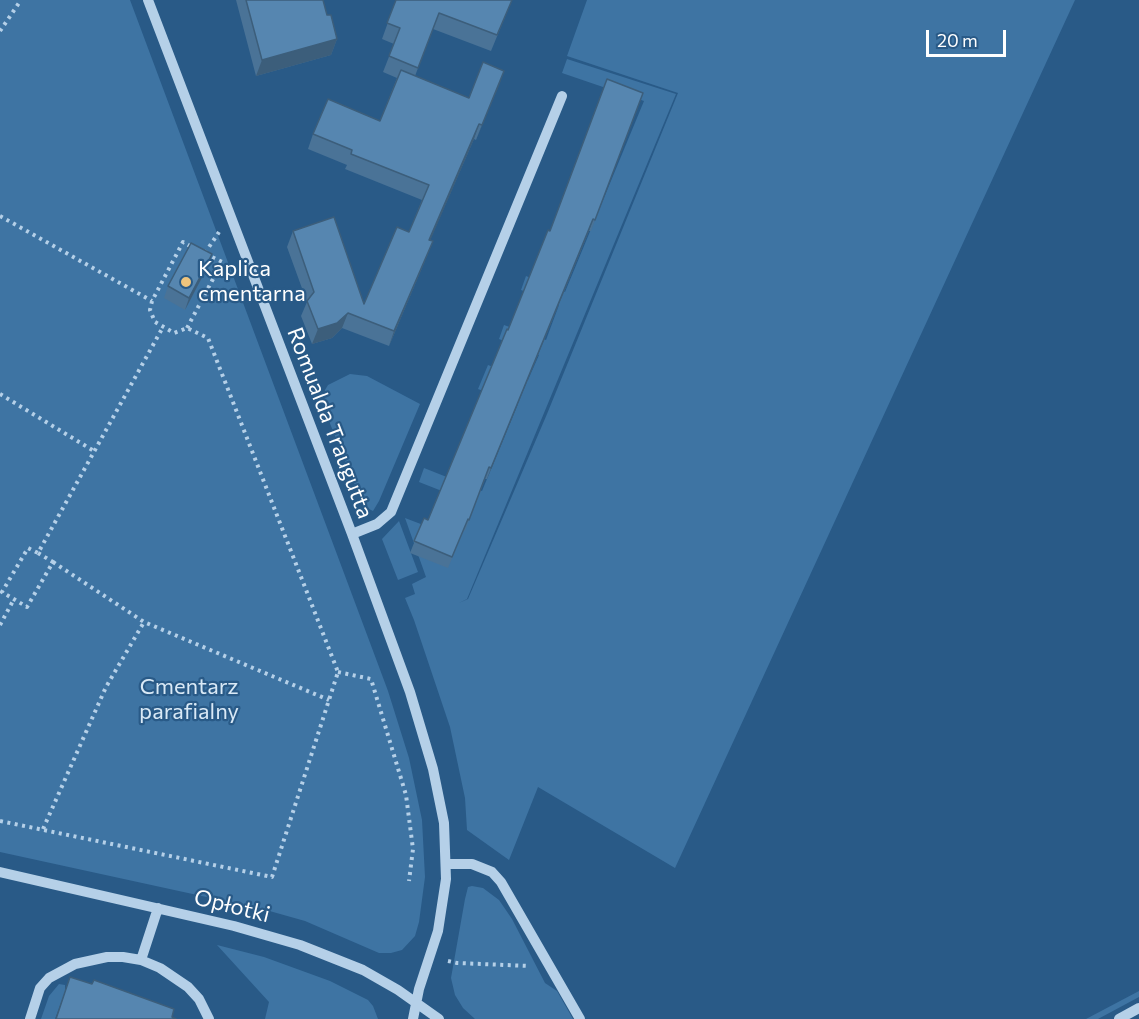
<!DOCTYPE html>
<html>
<head>
<meta charset="utf-8">
<style>
  body { margin:0 }
  #map { position:relative; width:1139px; height:1019px; overflow:hidden; background:#295a87; font-family:Commissioner,sans-serif }
  canvas { display:block }
  .scale { position:absolute; left:926px; top:30px; width:80px; height:27px; box-sizing:border-box; border:3px solid #fff; border-top:0; padding-left:8px; font-size:18px; line-height:21px; white-space:nowrap; color:#fff; -webkit-text-stroke:4px #295a87; paint-order:stroke }
</style>
</head>
<body>
<div id="map">
<canvas width="1139" height="1019"></canvas>
<div class="scale">20 m</div>
</div>
<script>
const g = document.querySelector('canvas').getContext('2d');
g.lineJoin = 'round';
function fill(path, color) { g.fillStyle = color; g.fill(path, 'evenodd'); }
const toPath = rows => new Path2D(rows.map(r => 'M' + r).join(''));
function stroke(path, color, width, dash) { g.strokeStyle = color; g.lineWidth = width; g.lineCap = dash ? 'butt' : 'round'; g.setLineDash(dash || []); g.stroke(path); }
function write(font, color, halo, rows, align = 'center') {
  g.font = font + ' Commissioner,sans-serif'; g.lineWidth = 4.5; g.setLineDash([]); g.textBaseline = 'middle'; g.strokeStyle = halo; g.fillStyle = color; for (const [text, x, y, turn = 0] of rows) {
    g.save(); g.translate(x, y); g.rotate((+turn || 0) * Math.PI / 180); g.textAlign = isNaN(turn) ? turn : align; if (halo) g.strokeText(text, 0, 0); g.fillText(text, 0, 0); g.restore();
  }
}
const green = toPath([
  [0,0,130,0,388,691,409,758,422,820,425,877,419,922,415,936,402,950,391,953,379,953,305,921,266,910,0,852],
  [587,0,1075,0,675,868,538,787,509,860,467,830,465,798,450,727,414,620,405,598,415,594,412,584,426,577,405,518,426,526,475,504,419,482,424,468,482,491,518,404,478,389,488,365,528,380,539,355,499,339,504,325,546,340,559,305,521,290,526,276,565,292,644,101,562,73,567,59,676,94,467,599,459,603,468,599,547,414,678,93,567,56],
  [350,374,367,376,420,404,379,501,373,511,363,506,323,406,325,390,328,385],
  [399,521,418,572,398,580,382,539],
  [472,886,483,888,499,900,512,919,545,983,557,991,573,1019,475,1019,463,1008,455,995,451,978,465,899,468,887],
  [217,945,264,957,330,981,368,1000,373,1006,378,1019,265,1019,269,1002],
  [59,984,65,985,65,992,55,1019,41,1019,49,996],
  [1139,991,1139,997,1098,1019,1086,1019]
]);
const path = toPath([
  [0,31,21,0],
  [0,216,152,301],
  [205,253,219,232],
  [187,328,222,262,206,254],
  [0,394,94,451],
  [38,553,53,562,27,607,2,592,28,548,38,553,163,327],
  [53,562,144,622,329,700],
  [0,625,14,599],
  [338,672,371,679,406,795,413,849,409,881],
  [0,821,272,877,338,672,208,338,187,328,174,333,155,322,150,310,152,301,183,242,192,247],
  [43,829,106,687,144,622],
  [448,961,457,963,530,966]
]);
const minor = toPath([
  [148,0,352,534,410,692,433,769,444,823,446,879,438,931,419,989,413,1019],
  [352,534,377,524,391,512,562,96],
  [447,864,472,864,492,872,501,882,580,1019],
  [0,872,234,926,300,945,363,970,398,990,439,1019],
  [141,960,160,968,188,987,199,999,209,1019],
  [30,1019,40,988,49,978,75,964,107,957,123,957,141,960,158,908],
  [1119,1019,1139,1008]
]);
const wall = toPath([
  [236,0,323,0,327,15,337,39,331,55,256,76],
  [396,0,512,0,491,51,433,29,415,76,469,98,504,71,476,140,474,139,430,240,433,241,427,256,389,346,342,328,332,338,312,344,301,316,307,302,287,247,293,231,364,304,409,232,422,200,345,169,347,165,308,149,313,134,380,121,397,78,383,72,394,44,382,39],
  [643,93,591,231,589,231,487,479,485,479,465,531,464,530,448,568,410,553,424,518,428,520,550,231],
  [208,266,185,310,164,298,168,286]
]);
const shadedWall = toPath([
  [337,39,331,55,256,76,262,60],
  [504,71,499,86,476,140,482,125],
  [479,124,474,139,424,255,429,240],
  [593,219,589,231,487,479,491,468],
  [433,241,427,256,389,346,394,331],
  [212,254,208,266,185,310,189,298],
  [348,313,342,328,332,338,312,344,318,329]
]);
const building = toPath([
  [246,0,323,0,327,15,331,15,337,39,262,60,246,0],
  [396,0,512,0,497,35,439,13,418,68,389,56,400,28,387,23,396,0],
  [483,62,504,71,482,125,479,124,429,240,433,241,394,331,348,313,337,323,318,329,307,301,314,292,293,231,334,217,364,304,397,227,409,232,429,185,351,154,352,150,313,134,328,99,380,121,401,70,469,98,483,62],
  [607,79,643,93,595,220,593,219,491,468,489,467,469,520,468,519,452,557,414,541,424,518,428,520,507,329,508,330,548,230,550,231,607,79],
  [191,243,212,254,189,298,168,286,191,243],
  [70,977,92,984,94,980,174,1009,172,1017,176,1019,56,1019,70,977]
]);
const markers = [
  [186,282,6,"#eec47d"]
];
const poiNames = [
  ["Kaplica",198,269],
  ["cmentarna",198,294]
];
const streetNames = [
  ["Romualda Traugutta",330,423,69],
  ["Opłotki",232,906,14]
];
const parkNames = [
  ["Cmentarz",189,687],
  ["parafialny",189,712]
];
fill(green, '#3e74a3');
stroke(path, '#b5d0e8', 4, [3, 4.5]);
stroke(minor, '#b5d0e8', 10);
fill(wall, '#4a7397');
fill(shadedWall, '#3c5e7b');
fill(building, '#5686b0');
stroke(building, '#3c5e7b', 1.5);
for (const [x, y, r, color] of markers) { const dot = new Path2D(); dot.arc(x, y, r, 0, 2 * Math.PI); g.fillStyle = color; g.fill(dot); stroke(dot, '#295a87', 2); }
write('22px', '#fff', '#295a87', poiNames, 'left');
write('22px', '#fff', '#295a87', streetNames);
write('22px', '#d9e9f6', '#295a87', parkNames);
</script>
</body>
</html>
